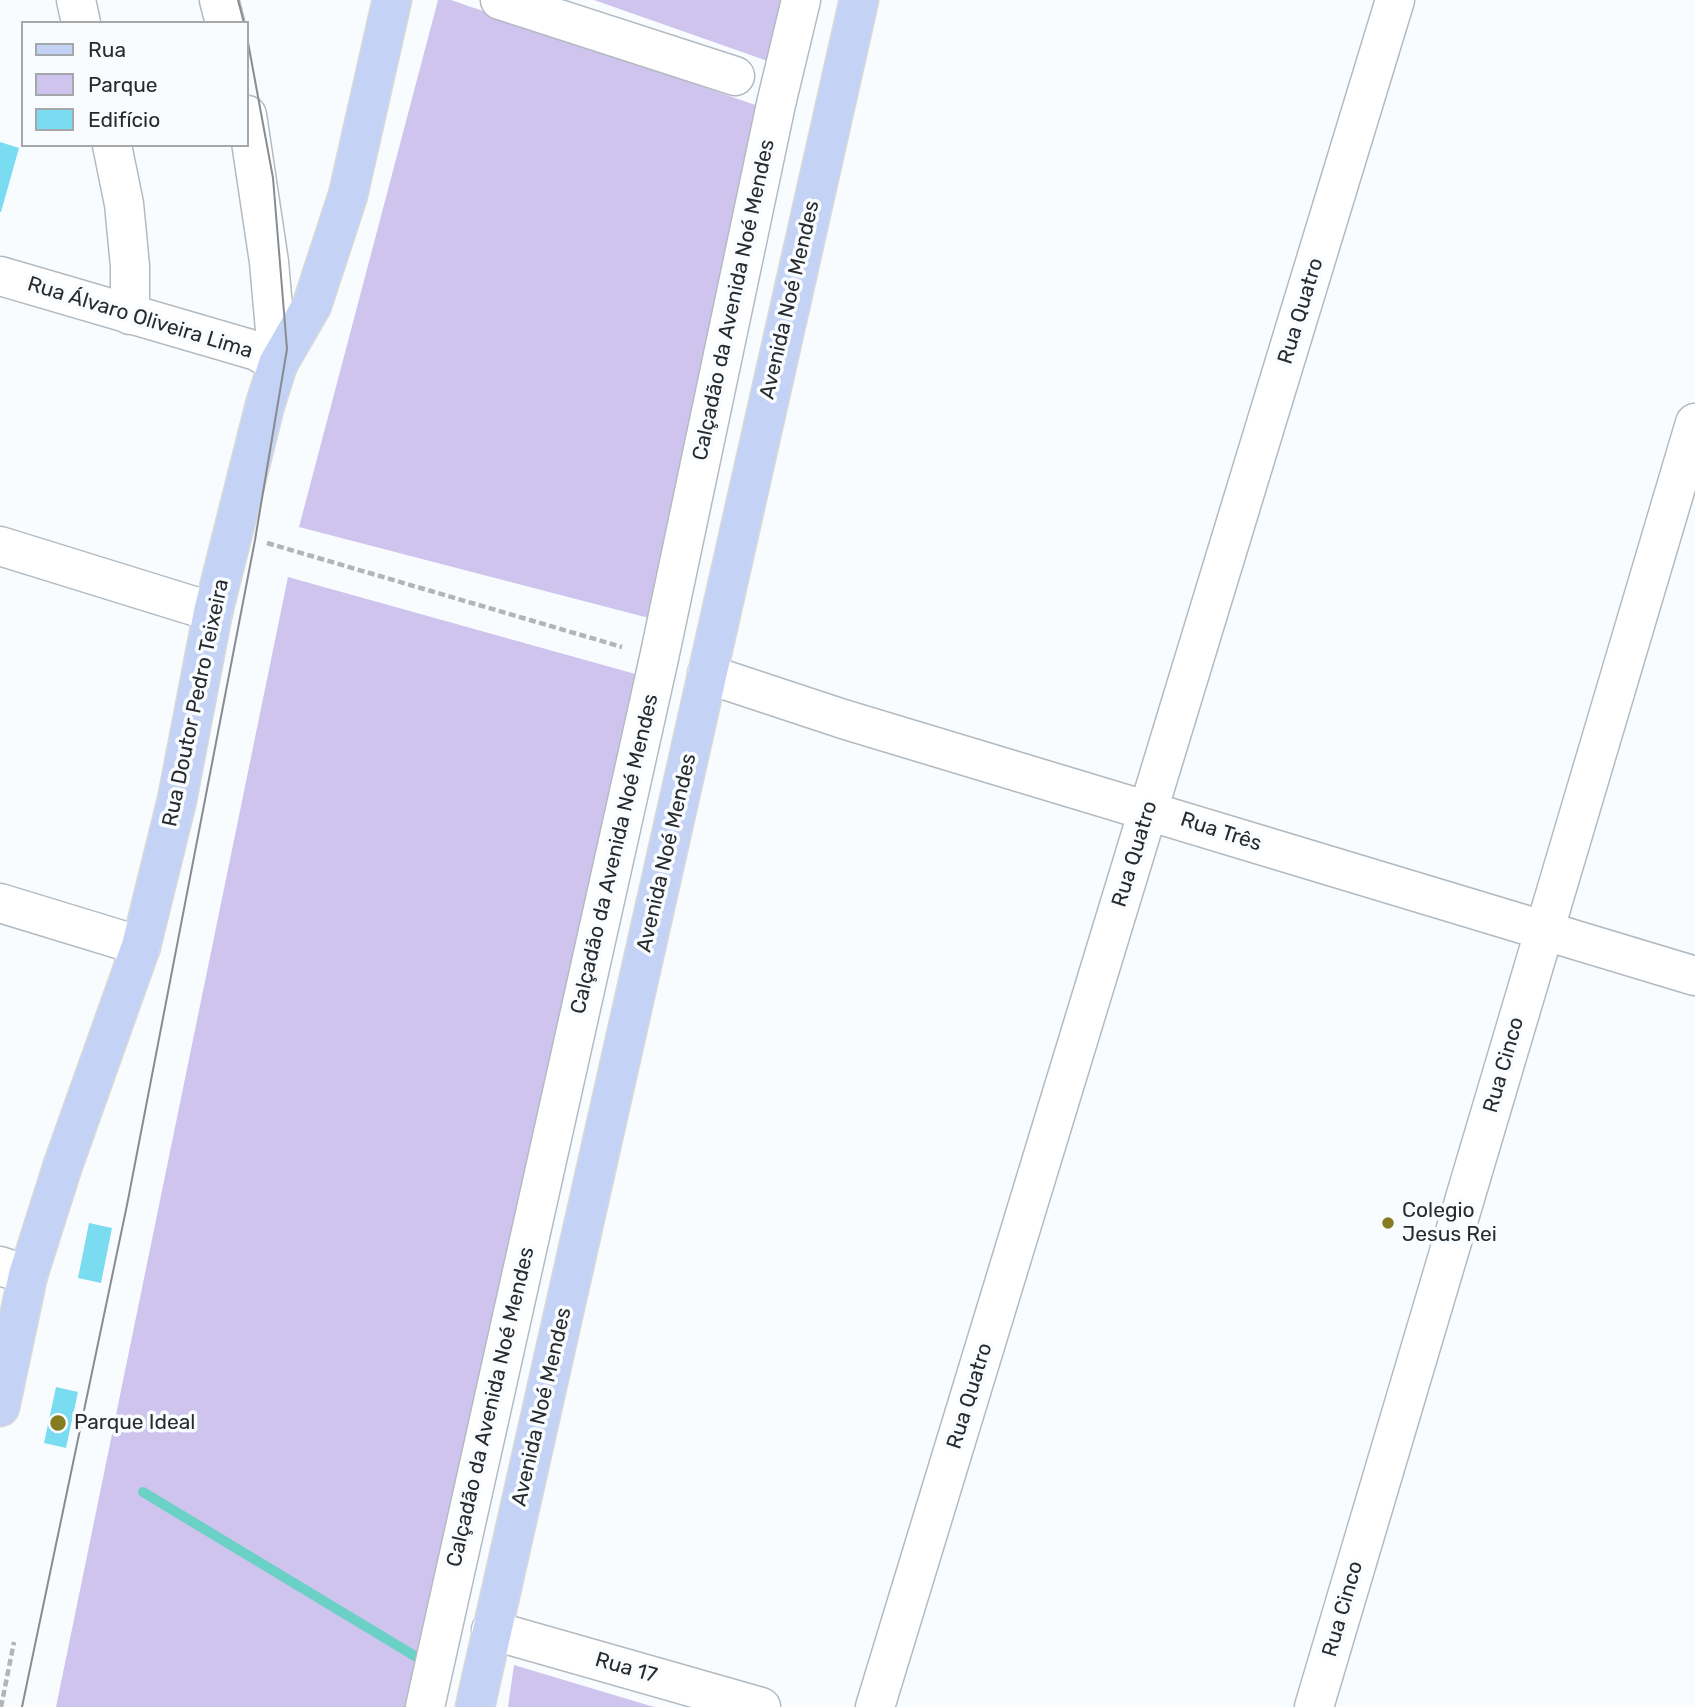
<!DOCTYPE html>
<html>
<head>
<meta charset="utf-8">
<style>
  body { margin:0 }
  #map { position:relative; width:1695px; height:1707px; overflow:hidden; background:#f8fcff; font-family:Rubik,sans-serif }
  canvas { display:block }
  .legend { position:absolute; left:21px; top:21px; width:228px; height:126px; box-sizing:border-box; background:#f8fcff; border:2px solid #a5a8ab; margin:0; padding:9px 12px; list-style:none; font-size:21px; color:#282b2e }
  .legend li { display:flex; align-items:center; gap:14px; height:35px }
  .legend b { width:35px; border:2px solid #a5a8ab }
</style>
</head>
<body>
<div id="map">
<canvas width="1695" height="1707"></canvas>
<ul class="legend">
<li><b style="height:9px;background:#c4d2f6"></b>Rua</li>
<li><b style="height:19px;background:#cec4ee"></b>Parque</li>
<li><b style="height:19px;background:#7adcf1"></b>Edifício</li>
</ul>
</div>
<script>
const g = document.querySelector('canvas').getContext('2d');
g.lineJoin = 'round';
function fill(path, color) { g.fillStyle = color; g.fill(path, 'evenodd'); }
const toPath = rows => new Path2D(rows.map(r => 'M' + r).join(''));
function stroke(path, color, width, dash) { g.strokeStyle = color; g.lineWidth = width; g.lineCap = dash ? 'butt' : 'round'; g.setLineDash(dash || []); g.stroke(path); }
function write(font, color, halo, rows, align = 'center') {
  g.font = font + ' Rubik,sans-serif'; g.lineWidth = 7; g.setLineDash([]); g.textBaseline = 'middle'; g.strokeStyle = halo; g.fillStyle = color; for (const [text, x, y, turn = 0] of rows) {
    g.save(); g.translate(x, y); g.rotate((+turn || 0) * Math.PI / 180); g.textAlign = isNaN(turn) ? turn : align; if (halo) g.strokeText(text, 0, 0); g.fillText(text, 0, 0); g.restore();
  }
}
const green = toPath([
  [438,0,451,0,793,118,672,624,299,527],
  [594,0,814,0,799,72],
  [288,577,664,682,436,1707,56,1707],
  [514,1665,654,1707,508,1707]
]);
const stream = toPath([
  [143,1492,428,1664]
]);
const building = toPath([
  [0,142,19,148,1,212,0,212],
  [89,1223,112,1228,101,1283,78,1278],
  [56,1387,78,1392,66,1448,44,1443]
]);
const path = toPath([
  [267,543,622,647],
  [1,1707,14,1642]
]);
const minor = toPath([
  [76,0,81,23],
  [219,0,225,23],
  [500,0,735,76],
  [247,115,269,262,278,364],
  [112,145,124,204,130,266,130,315],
  [0,276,257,351,278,364],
  [0,546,213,612],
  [707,674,843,719,1695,976],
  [0,903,141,946],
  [0,1266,28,1275],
  [491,1630,761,1707],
  [425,1707,659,658,776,104,801,0],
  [875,1707,1395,0],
  [1314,1707,1695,423]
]);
const major = toPath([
  [0,1407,28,1275,63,1165,141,946,177,800,213,612,265,405,278,364,312,305,348,195,392,0],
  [475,1707,859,0]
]);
const tram = toPath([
  [238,0,244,23],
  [22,1707,127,1205,255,540,287,349,273,178,247,37]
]);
const markers = [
  [1388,1223,7,"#857b21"],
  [58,1423,9,"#857b21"]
];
const streetNames = [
  ["Calçadão da Avenida Noé Mendes",734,300,-78],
  ["Avenida Noé Mendes",790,300,-77],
  ["Rua Quatro",1301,311,-73],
  ["Rua Álvaro Oliveira Lima",140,318,17],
  ["Rua Doutor Pedro Teixeira",196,703,-78],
  ["Rua Três",1221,832,18],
  ["Avenida Noé Mendes",667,853,-77],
  ["Calçadão da Avenida Noé Mendes",615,854,-77],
  ["Rua Quatro",1135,854,-73],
  ["Rua Cinco",1504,1065,-74],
  ["Rua Quatro",970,1396,-73],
  ["Calçadão da Avenida Noé Mendes",491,1407,-77],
  ["Avenida Noé Mendes",542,1407,-77],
  ["Rua Cinco",1343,1609,-74],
  ["Rua 17",626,1668,16]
];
const poiNames = [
  ["Colegio",1402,1211],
  ["Jesus Rei",1402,1235],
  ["Parque Ideal",74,1423]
];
fill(green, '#cec4ee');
stroke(stream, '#6bd0c5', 10);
fill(building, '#7adcf1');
stroke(minor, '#b2bbc2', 41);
stroke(major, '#d8d9d9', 41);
stroke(path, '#b2b5b8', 4.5, [7, 3.5]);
stroke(minor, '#fff', 38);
stroke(major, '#c4d2f6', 38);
stroke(tram, '#888c8f', 2);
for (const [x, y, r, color] of markers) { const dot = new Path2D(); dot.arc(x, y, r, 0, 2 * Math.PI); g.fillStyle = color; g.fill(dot); stroke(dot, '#f8fcff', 2.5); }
write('21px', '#282b2e', '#f8fcff', streetNames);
write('21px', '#282b2e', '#f8fcff', poiNames, 'left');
</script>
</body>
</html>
